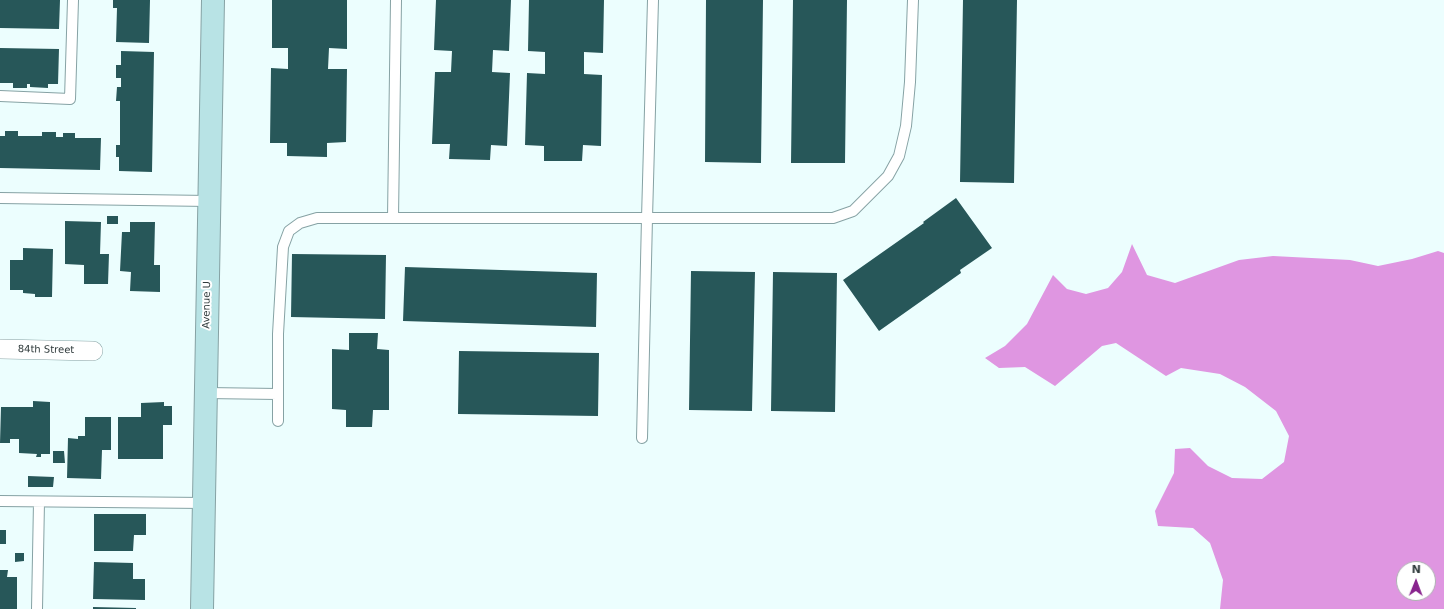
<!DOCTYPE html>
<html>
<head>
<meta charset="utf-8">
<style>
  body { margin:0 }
  #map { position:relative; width:1444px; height:609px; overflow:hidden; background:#ecfefe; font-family:"DejaVu Sans",sans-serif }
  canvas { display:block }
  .north { position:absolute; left:1396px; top:561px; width:40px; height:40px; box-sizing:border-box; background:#fff; border:1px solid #acb0b1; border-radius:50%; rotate:1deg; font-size:11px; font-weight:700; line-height:16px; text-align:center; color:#2f3a3b }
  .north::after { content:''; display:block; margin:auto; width:14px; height:18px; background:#88248d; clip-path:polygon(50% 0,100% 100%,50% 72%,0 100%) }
</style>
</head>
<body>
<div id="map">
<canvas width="1444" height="609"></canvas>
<div class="north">N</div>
</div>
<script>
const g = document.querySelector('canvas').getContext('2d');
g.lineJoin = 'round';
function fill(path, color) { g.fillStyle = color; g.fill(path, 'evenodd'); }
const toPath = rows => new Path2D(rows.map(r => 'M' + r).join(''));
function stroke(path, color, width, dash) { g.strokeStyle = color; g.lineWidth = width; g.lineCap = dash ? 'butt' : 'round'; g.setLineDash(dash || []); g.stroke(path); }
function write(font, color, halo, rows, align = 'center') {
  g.font = font + ' "DejaVu Sans",sans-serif'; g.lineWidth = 4; g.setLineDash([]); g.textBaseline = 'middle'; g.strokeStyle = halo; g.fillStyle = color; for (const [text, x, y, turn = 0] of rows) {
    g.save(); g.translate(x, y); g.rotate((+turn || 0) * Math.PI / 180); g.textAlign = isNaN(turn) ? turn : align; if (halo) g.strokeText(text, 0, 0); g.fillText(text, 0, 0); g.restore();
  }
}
const water = toPath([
  [1132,244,1147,275,1175,283,1239,260,1273,256,1350,260,1378,266,1412,259,1438,251,1444,253,1444,609,1220,609,1223,580,1210,543,1193,528,1158,526,1155,511,1174,473,1175,449,1190,448,1208,466,1232,478,1262,479,1284,462,1289,436,1276,411,1245,387,1220,374,1181,368,1166,376,1116,343,1102,346,1055,386,1025,367,999,368,985,358,1005,346,1027,324,1053,275,1067,289,1086,294,1108,288,1122,272],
  [1404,569,1428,569,1428,593,1404,593]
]);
const building = toPath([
  [0,0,60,0,59,29,0,28],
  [113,0,150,0,149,43,116,42,117,8,113,8],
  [272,0,347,0,347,49,329,48,328,69,347,69,346,142,327,143,327,157,287,156,287,143,270,143,271,68,288,69,288,48,272,48],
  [436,0,511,0,509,51,493,50,492,72,510,73,507,146,491,145,490,160,449,159,450,144,432,144,435,72,451,72,452,51,434,50],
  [529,0,604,0,603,53,584,52,584,74,602,75,601,146,583,145,582,161,544,161,544,146,525,145,527,73,545,74,545,52,528,51],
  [706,0,763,0,761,163,705,162],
  [793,0,847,0,845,163,791,163],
  [963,0,1017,0,1014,183,960,182],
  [0,48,59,49,58,84,48,84,48,88,30,87,30,84,27,84,27,88,13,88,13,83,0,83],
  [121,51,154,52,152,172,119,171,119,157,116,157,116,145,120,145,120,101,116,101,117,87,121,87,121,78,116,78,116,65,121,65],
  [5,131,18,131,18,136,42,136,42,132,56,132,56,137,63,137,63,133,75,133,75,138,101,138,100,170,0,168,0,136,5,136],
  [956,198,992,248,960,270,961,273,879,331,843,280,924,223,923,222],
  [107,216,118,216,118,224,107,224],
  [65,221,101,222,100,254,109,254,108,284,84,284,84,265,65,264],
  [130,222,155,222,154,265,160,265,160,292,130,291,131,272,120,271,122,232,130,232],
  [23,248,53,249,52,297,35,297,35,294,23,293,23,290,10,290,10,260,23,260],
  [292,254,386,255,385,319,291,317],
  [405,267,597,273,596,327,403,321],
  [691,271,755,272,752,411,689,410],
  [773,272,837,273,835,412,771,411],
  [349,333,378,333,377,349,389,350,389,410,373,410,372,427,346,427,346,410,332,409,332,349,349,350],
  [459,351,599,353,598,416,458,414],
  [33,401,50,402,50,454,41,454,41,457,36,457,37,454,19,453,19,439,10,439,10,443,0,443,1,407,33,407],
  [164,402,164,406,172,406,172,425,163,425,163,459,118,459,118,417,141,417,141,403],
  [85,417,111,417,111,450,102,450,101,479,67,478,68,438,78,439,78,436,85,436],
  [53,451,64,451,65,463,53,463],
  [28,476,54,477,53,487,28,487],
  [94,514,146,514,146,535,134,535,133,551,94,551],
  [0,530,6,530,6,544,0,544],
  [15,553,24,553,24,561,15,562],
  [94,562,133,563,133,579,145,579,145,600,93,599],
  [0,570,8,570,7,577,17,577,17,609,0,609],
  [93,607,136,608,136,609,93,609]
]);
const lane = toPath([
  [0,96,70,99,73,0],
  [0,198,209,201],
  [393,218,396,0],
  [206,393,278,394,278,334,283,247,289,231,300,223,317,218,833,218,853,211,888,176,899,156,906,126,910,82,913,0],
  [278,421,278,394],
  [642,438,647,218,653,0],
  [0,501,204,503],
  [37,609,39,502]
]);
const street = toPath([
  [0,349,93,351]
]);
const secondary = toPath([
  [202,609,213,0]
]);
const streetNames = [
  ["Avenue U",207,305,-89],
  ["84th Street",46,350,1]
];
fill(water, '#df96e1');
fill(building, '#275759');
stroke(lane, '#86a2a4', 12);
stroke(street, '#86a2a4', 20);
stroke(secondary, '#86a2a4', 24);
stroke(lane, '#fff', 10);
stroke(street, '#fff', 19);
stroke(secondary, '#b8e3e5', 22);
write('10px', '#2f3a3b', '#fff', streetNames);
</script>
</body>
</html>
